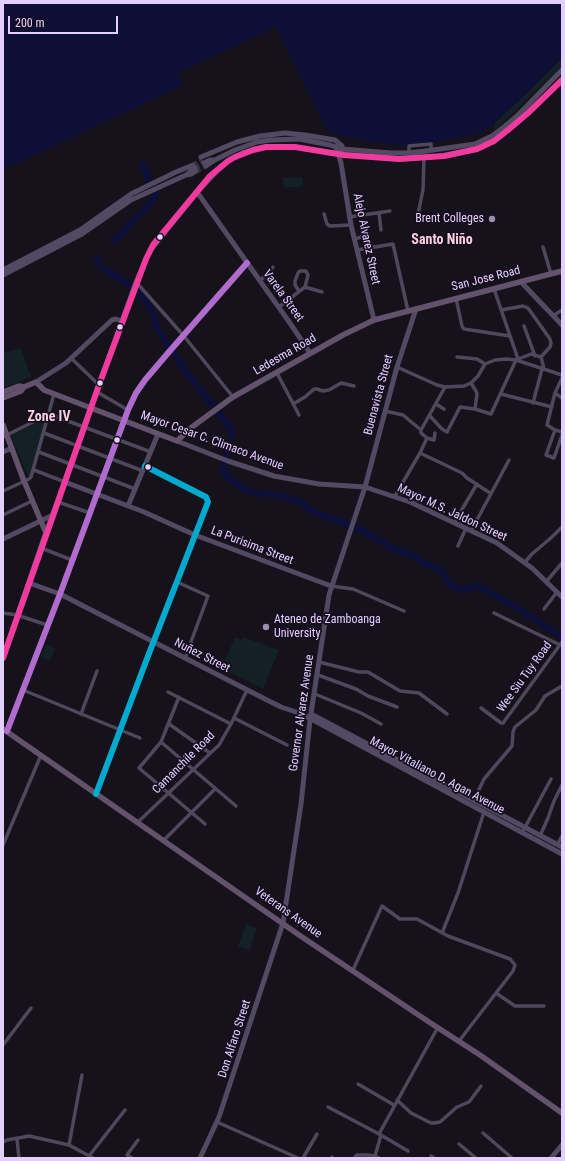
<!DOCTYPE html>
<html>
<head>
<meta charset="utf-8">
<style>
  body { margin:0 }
  #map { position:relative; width:565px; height:1161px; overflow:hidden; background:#16121b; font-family:"Roboto Condensed",sans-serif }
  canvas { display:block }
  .frame { position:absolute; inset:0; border:4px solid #e2cffb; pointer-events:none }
  .scale { position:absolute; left:8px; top:16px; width:110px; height:18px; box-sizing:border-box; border:2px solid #e2cffb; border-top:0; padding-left:5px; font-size:12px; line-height:14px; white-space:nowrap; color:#e2cffb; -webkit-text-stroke:3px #160e1f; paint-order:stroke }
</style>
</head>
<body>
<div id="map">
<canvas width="565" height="1161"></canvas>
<div class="frame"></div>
<div class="scale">200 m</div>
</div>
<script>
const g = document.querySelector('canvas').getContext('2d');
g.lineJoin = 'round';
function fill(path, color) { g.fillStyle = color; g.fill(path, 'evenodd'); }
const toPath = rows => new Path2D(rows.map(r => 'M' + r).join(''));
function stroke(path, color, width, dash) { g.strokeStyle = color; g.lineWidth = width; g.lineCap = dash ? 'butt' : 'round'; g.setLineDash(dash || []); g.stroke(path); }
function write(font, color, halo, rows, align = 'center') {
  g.font = font + ' "Roboto Condensed",sans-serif'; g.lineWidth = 3.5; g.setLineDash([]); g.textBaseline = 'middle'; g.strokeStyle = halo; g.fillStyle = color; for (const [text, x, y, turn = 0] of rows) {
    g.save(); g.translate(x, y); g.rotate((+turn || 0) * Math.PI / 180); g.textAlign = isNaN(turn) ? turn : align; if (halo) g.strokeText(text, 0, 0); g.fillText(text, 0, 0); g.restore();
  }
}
const green = toPath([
  [562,58,562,66,495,130,495,123],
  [302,177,303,186,284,188,283,178],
  [21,348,31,377,3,388,3,353],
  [45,419,30,476,28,476,11,436,12,435],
  [235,637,242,640,243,637,279,650,263,689,222,668],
  [46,644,55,649,50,661,41,657],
  [246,924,257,928,250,950,238,946]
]);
const water = toPath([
  [3,3,562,3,562,58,519,101,486,130,462,137,431,143,406,146,371,142,329,133,276,27,178,73,183,85,3,170]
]);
const river = toPath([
  [143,164,150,182],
  [115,240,154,199,155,194],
  [98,264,98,259],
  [104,269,138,290,152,312,158,329,170,348],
  [172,350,184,369,214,407],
  [218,411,231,429,232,436],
  [230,446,223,470,228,478,244,489,251,492,277,495,301,502,313,512,357,528,393,548,418,558,423,563,440,569,444,574,451,585,457,588,462,590,478,586,516,607,562,637]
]);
const secondaryTunnel = toPath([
  [193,165,203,160],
  [195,168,204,163],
  [196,171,206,166]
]);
const street = toPath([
  [431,144,431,150,409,152,409,146,431,144],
  [379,213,381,230],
  [324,214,327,224,330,226,351,225],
  [418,214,423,190,424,158],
  [349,217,390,211],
  [354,239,366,236],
  [543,247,551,274],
  [357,250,393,244,408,311],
  [260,281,273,267],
  [136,282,183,335,233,397],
  [494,289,518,359],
  [299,291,295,285,295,281,298,273,300,271,306,271,308,275,305,287],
  [456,298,462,326,464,329,510,336],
  [279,307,305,287,322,292],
  [553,316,562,310],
  [524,326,535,356],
  [457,357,477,359,485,364],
  [541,357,544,369],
  [71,358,99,385],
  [397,367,437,385,445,387,464,386,471,383,478,376,485,364,495,360,507,359,516,360,562,375],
  [277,373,299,415],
  [562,378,555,393,547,425,555,430,562,432],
  [471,383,476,391,477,394,475,409],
  [97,392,128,410],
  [555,393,562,398],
  [501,394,552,407],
  [533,403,542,369],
  [293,404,305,397,314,389,317,389,323,391,329,390,341,383,354,386],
  [436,404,444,409],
  [385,411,403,415,421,430,421,433,427,438,434,440,435,433],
  [430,416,442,429,447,432,460,407,475,409,491,414,516,360,531,354,541,357,550,347,551,343,550,339,528,308,523,306,501,310],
  [421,430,445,387],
  [555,430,546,455,554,458,562,435],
  [44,433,143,471],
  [3,437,49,414,151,452],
  [39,452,135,489],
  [420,453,462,473,467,478,490,493],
  [34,470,65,482],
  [3,491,29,479,31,477,54,394],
  [395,496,420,453,427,438],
  [58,502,90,513],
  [3,515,32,501],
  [454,523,477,484],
  [471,531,509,460],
  [458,546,466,528],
  [41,548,72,560],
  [525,562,532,554,552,537,562,527],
  [177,582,208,596,185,658],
  [546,582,562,563],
  [331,586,353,589,404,611],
  [544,609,557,592],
  [3,613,17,615,47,625],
  [494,613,560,645],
  [319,662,359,672,368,672,400,691,419,693,447,714],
  [318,675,356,689,368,696,397,707],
  [23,690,140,738],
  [168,692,231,724],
  [315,694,361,713,381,724],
  [179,697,161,742,139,768,205,824],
  [481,708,501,723,503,723,562,642],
  [81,714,97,671],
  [234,718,287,745],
  [169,724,210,753],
  [161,742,236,806],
  [474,800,484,779,512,746,513,732,515,727,536,710,545,696,562,686],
  [138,822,219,745,231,724,247,690],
  [522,833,551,779],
  [540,836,548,818,554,801,562,785],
  [164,840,215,789],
  [3,845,41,755],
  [557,845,562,836],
  [442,933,458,893,484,812],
  [353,970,382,906,400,919,417,919,448,936,510,959,515,965,513,971,459,1041],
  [496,993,515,1006,544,1006],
  [3,1045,31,1008],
  [358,1084,394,1105],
  [397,1100,411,1113,431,1123,434,1123,440,1122,457,1107,469,1102,481,1086],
  [328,1107,379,1134,408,1151],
  [217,1122,298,1158],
  [483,1133,512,1158],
  [379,1134,438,1027],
  [17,1139,19,1158],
  [3,1142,7,1140,29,1136,69,1145,93,1158],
  [459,1144,476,1158],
  [69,1145,82,1075],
  [89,1156,125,1110],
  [375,1156,381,1135],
  [431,1156,434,1158],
  [355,1157,357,1155,367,1155,375,1156,379,1158],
  [132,1158,127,1155,138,1140],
  [303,1158,317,1134],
  [331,1158,332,1157]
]);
const secondary = toPath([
  [336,151,342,149,391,153,412,153,475,144,492,136,504,127,517,116,562,70],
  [201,157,237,142,260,136,285,133,305,135,335,140,342,146,342,152],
  [204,163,210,160,215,160],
  [206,166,215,160,235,150,257,142,271,140,299,139,330,145,336,147,341,163,351,225,374,320],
  [186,175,191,174,196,171],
  [197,192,292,326,310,353],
  [3,270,80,230,131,194,176,172,193,165],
  [3,275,82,234,131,200,186,175,195,168],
  [521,282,562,325],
  [36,382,66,363,112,320,116,319,122,321],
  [177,441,228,461,274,476,319,484,365,487,410,502,497,543,532,568,562,597],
  [3,452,12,448],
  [65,482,144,512,195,535,331,586],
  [128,506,158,434],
  [46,533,136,282,150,251,197,192,220,168,228,161,243,153,253,150,266,147,295,147,344,155,399,159,444,156,477,149,494,141,508,130,528,113,562,80],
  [3,539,53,515],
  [29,583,60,594,265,699,281,707,302,714,562,854],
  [311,714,562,847],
  [7,731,60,594,128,410,136,393,145,380,168,353,247,263],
  [96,794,148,656,208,502,206,497,145,466],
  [200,1158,219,1117,283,923,301,804,310,720,329,595,365,487,397,367,416,309],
  [551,1158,562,1145]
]);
const primary = toPath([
  [3,392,19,386,24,387],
  [3,398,21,391,24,387,36,382,44,390,177,441,192,427,233,397,343,335,374,320,562,271],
  [3,425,24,481,46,533,3,658],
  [3,729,302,937,429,1022,480,1055,562,1113]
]);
const bus1 = toPath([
  [3,658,99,385,146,259,153,245,210,176,228,161,235,157,253,150,266,147,295,147,344,155,399,159,444,156,477,149,494,141,508,130,528,113,562,80]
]);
const bus2 = toPath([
  [96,794,148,656,208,502,206,497,145,466]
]);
const bus3 = toPath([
  [7,731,60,594,128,410,136,393,145,380,168,353,247,263]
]);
const markers = [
  [492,219,4,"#9b8dad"],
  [160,237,3.5,"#e2cffb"],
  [120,327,3.5,"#e2cffb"],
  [100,383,3.5,"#e2cffb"],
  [117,440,3.5,"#e2cffb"],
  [148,467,3.5,"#e2cffb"],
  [266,627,4,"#9b8dad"]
];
const poiNames = [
  ["Brent Colleges",484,219],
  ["Ateneo de Zamboanga",274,620,"left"],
  ["University",274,634,"left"]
];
const streetNames = [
  ["Alejo Alvarez Street",366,239,78],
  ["San Jose Road",486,279,-14],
  ["Varela Street",283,296,54],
  ["Ledesma Road",285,355,-30],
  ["Buenavista Street",379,395,-75],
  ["Mayor Cesar C. Climaco Avenue",212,441,20],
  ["Mayor M.S. Jaldon Street",452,513,25],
  ["La Purisima Street",252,546,21],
  ["Nuñez Street",202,656,27],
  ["Wee Siu Tuy Road",525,677,-54],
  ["Governor Alvarez Avenue",302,713,-82],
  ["Camanchile Road",184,763,-45],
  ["Mayor Vitaliano D. Agan Avenue",437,776,28],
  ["Veterans Avenue",288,913,35],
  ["Don Alfaro Street",235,1039,-72]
];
const quarterNames = [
  ["Santo Niño",442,240],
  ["Zone IV",49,417]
];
fill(green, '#132026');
fill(water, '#0e0f36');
stroke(river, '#0e0f36', 7);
stroke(secondaryTunnel, '#352e3d', 5, [5, 2.5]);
stroke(street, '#4e485b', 3.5);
stroke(secondary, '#524a62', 5);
stroke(primary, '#63526c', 5.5);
stroke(bus1, '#f13a9d', 6);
stroke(bus2, '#00a9ce', 6);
stroke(bus3, '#b06ccc', 6);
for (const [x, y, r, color] of markers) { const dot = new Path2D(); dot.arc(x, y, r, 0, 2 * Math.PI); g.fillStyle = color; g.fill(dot); stroke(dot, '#160e1f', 1.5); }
write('12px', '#e2cffb', '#160e1f', poiNames, 'right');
write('12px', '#e2cffb', '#160e1f', streetNames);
write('bold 14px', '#fbd1df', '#160e1f', quarterNames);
</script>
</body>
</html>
